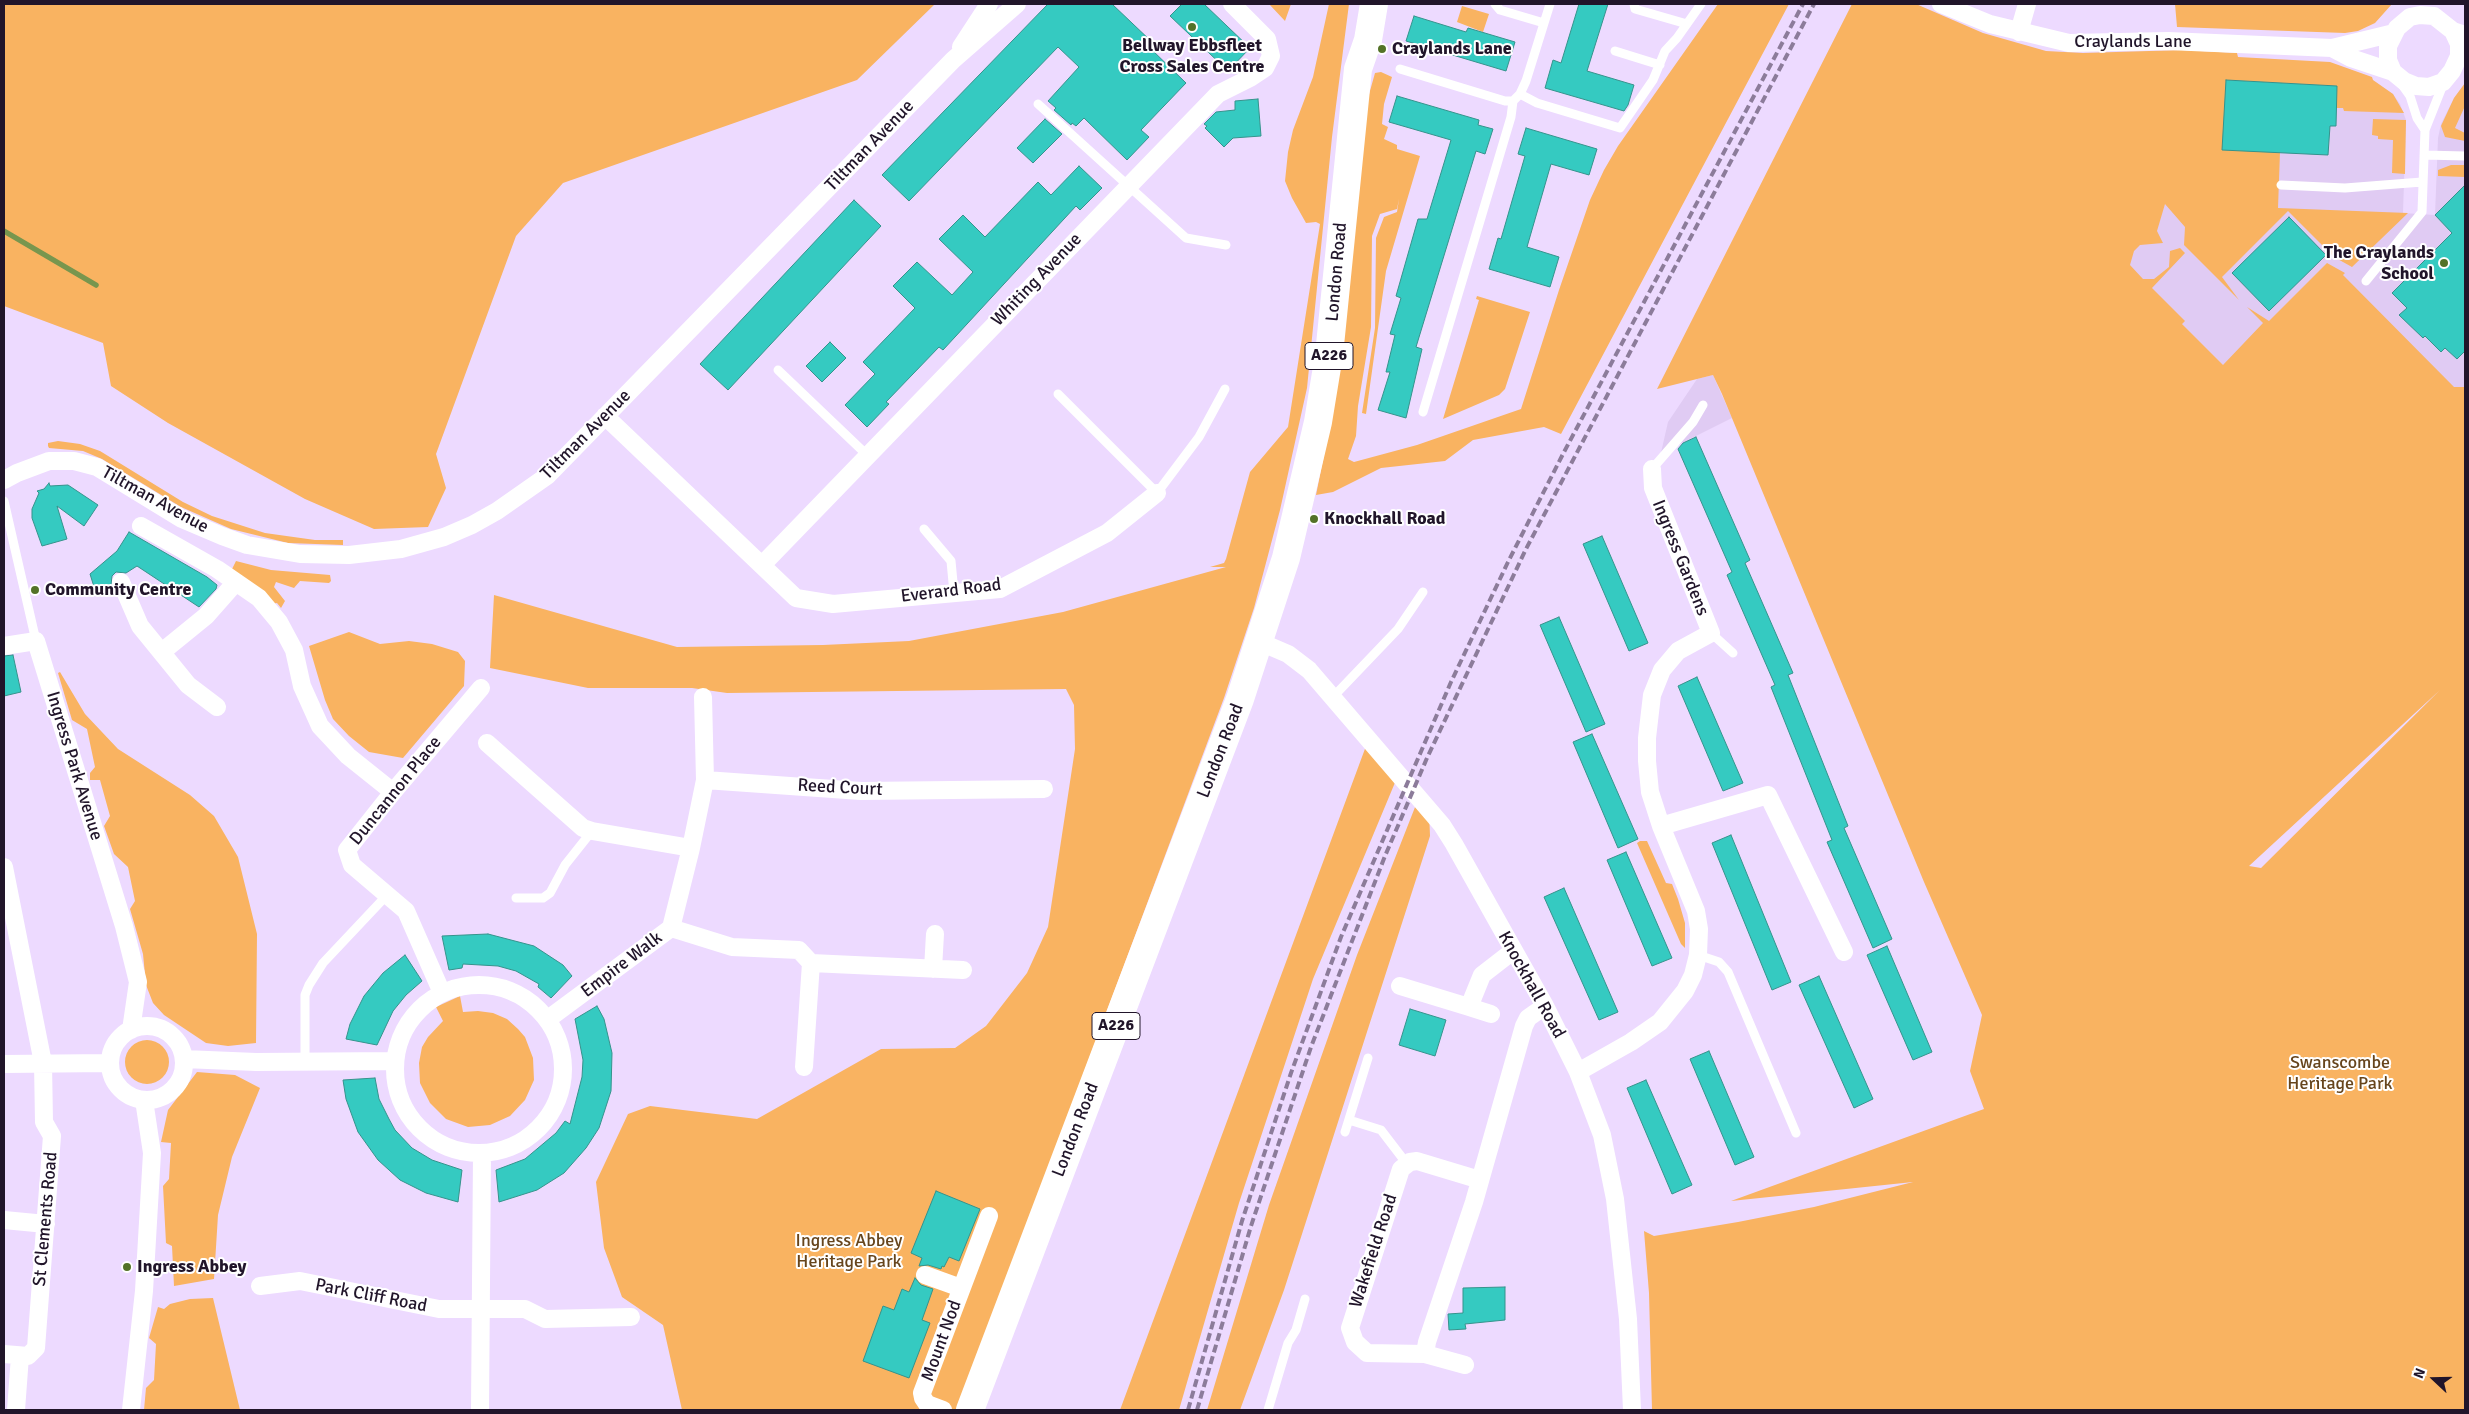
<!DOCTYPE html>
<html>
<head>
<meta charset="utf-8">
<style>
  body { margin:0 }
  #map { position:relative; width:2469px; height:1414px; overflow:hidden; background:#eddaff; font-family:Signika,sans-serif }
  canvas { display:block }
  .frame { position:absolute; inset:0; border:5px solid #21152a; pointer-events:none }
  .north { position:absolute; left:2409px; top:1354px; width:50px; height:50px; -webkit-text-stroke:4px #fff; paint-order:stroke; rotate:291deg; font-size:14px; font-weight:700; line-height:20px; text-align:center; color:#21152a }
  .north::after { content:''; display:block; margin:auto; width:18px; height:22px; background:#21152a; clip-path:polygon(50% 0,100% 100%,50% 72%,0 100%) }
</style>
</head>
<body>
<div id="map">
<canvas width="2469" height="1414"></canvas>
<div class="frame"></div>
<div class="north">N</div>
</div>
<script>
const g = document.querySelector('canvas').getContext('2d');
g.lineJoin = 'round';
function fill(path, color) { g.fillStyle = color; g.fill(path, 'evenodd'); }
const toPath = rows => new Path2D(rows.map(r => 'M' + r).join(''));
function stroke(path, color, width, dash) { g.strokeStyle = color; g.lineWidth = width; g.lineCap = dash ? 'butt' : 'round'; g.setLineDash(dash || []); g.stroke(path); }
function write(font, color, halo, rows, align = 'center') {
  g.font = font + ' Signika,sans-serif'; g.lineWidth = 4; g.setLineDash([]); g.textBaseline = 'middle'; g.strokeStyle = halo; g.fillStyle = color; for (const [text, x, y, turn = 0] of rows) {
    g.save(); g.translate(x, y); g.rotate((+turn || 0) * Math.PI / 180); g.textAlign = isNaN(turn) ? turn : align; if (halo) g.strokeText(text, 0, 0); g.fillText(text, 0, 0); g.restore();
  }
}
const built = toPath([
  [2163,68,2371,79,2393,94,2400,104,2406,120,2403,213,2435,215,2438,138,2441,124,2454,98,2465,83,2465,471,2336,479,2102,244,2157,231],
  [1713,375,1732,418,1676,446,1660,457,1668,422,1697,379]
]);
const green = toPath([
  [4,4,935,4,857,80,563,183,516,236,436,454,446,488,428,527,374,529,305,499,168,423,111,386,103,343,4,306],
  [1269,4,1291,4,1285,21],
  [1329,4,1349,4,1332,137,1307,388,1280,510,1254,608,1224,698,1023,1235,997,1311,956,1410,682,1410,663,1325,622,1297,604,1248,596,1182,628,1114,650,1106,757,1119,881,1049,955,1048,986,1026,1027,973,1048,927,1075,749,1074,705,1066,689,727,693,692,688,588,688,490,668,494,595,677,647,823,645,909,641,1063,612,1226,567,1210,567,1224,563,1226,559,1250,472,1288,427,1320,224,1316,222,1306,223,1292,198,1285,181,1288,152,1293,130,1313,77],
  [1718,4,1789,4,1561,434,1544,427,1473,440,1445,461,1381,468,1333,492,1316,495,1333,410,1368,98,1375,73,1381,72,1392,77,1384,104,1382,124,1388,127,1384,139,1397,145,1397,149,1420,156,1386,271,1366,414,1362,413,1375,328,1376,238,1384,217,1397,212,1399,199,1397,209,1380,214,1372,236,1371,327,1358,406,1356,436,1348,459,1354,462,1417,445,1521,409,1559,290,1590,200,1604,170,1618,146],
  [1852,4,1916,4,1983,33,2046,51,2083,53,2182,50,2237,53,2238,57,2330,62,2372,77,2373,80,2393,94,2404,113,2344,111,2343,108,2336,108,2337,86,2226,80,2280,152,2278,208,2408,213,2352,267,2334,257,2288,211,2222,277,2239,300,2184,245,2185,227,2165,204,2157,231,2163,243,2140,245,2134,251,2130,265,2143,279,2154,279,2169,267,2170,251,2180,248,2185,253,2152,288,2185,321,2182,324,2223,365,2263,323,2247,307,2269,321,2327,263,2345,273,2343,275,2454,387,2465,387,2465,1410,1652,1410,1649,1293,1644,1231,1654,1236,1738,1222,1814,1207,1913,1182,1731,1201,1984,1109,1970,1071,1982,1015,1924,882,1722,394,1713,375,1657,389],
  [2440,690,2261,868,2249,866],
  [2175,4,2392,4,2375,23,2358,31,2345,33,2177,27],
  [1462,6,1489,14,1483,32,1457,22],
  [2465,83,2465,106,2455,128,2465,133,2465,141,2445,137,2441,126,2454,98],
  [2373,119,2406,120,2405,174,2392,173,2393,140,2378,139,2378,136,2372,135],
  [2451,165,2465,165,2465,177,2438,176,2438,170],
  [1477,296,1530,312,1505,389,1499,395,1443,419,1479,300,1476,299],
  [58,441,80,444,100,451,183,502,212,516,265,533,315,540,343,540,343,545,288,543,231,529,181,507,102,459,83,451,49,448,48,446,48,443],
  [236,561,271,570,330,575,331,581,329,583,300,581,294,588,276,582,274,587,285,601,281,608,277,603,272,604,230,573],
  [349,632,380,644,409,641,432,644,458,652,465,661,464,686,403,758,369,752,349,736,333,719,325,700,309,646],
  [60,672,85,714,118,749,190,795,214,816,238,857,257,934,256,1043,228,1046,206,1043,164,1015,153,1003,146,985,143,954,130,909,135,901,128,867,114,854,104,826,110,816,100,780,90,780,90,773,95,767,87,729,72,720,58,673],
  [1369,738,1399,773,1313,979,1239,1203,1179,1410,1120,1410],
  [1419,797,1429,810,1430,836,1284,1290,1240,1410,1207,1410,1269,1205,1357,955],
  [1640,841,1647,841,1666,883,1672,884,1678,899,1685,923,1685,948,1681,944,1637,843],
  [460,996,463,1012,478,1011,493,1013,507,1019,518,1029,525,1037,533,1058,534,1080,525,1100,510,1116,490,1125,468,1127,446,1119,430,1103,420,1083,419,1063,422,1047,428,1037,443,1021,436,1007],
  '125 1062a22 22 0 1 1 44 0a22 22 0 1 1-44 0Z',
  [197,1072,235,1075,260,1088,232,1157,218,1215,214,1279,174,1286,172,1246,166,1243,163,1186,169,1179,171,1143,161,1142,168,1110],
  [213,1298,240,1410,144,1410,146,1388,154,1380,156,1344,149,1338,158,1307,164,1309,170,1304,190,1299]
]);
const stream = toPath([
  [4,231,96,285]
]);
const building = toPath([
  [1048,4,1112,4,1153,43,1149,47,1186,83,1141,130,1149,137,1127,160,1084,118,1076,126,1072,123,1071,125,1054,110,1056,108,1048,101,1079,67,1058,47,909,201,882,175,1048,4],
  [1182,4,1204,4,1250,48,1228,71,1170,16,1182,4],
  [1579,4,1608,4,1587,71,1634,85,1628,105,1624,111,1545,88,1553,60,1561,63,1579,4],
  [1414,16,1466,32,1468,28,1515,42,1506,71,1406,41,1414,16],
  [2226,80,2337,86,2336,126,2330,126,2328,155,2222,150,2226,80],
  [1397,96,1479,120,1478,125,1493,129,1485,154,1476,151,1416,347,1422,349,1406,418,1378,410,1390,372,1386,372,1395,335,1390,334,1401,298,1396,296,1418,219,1427,219,1451,140,1389,122,1397,96],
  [1258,99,1261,136,1233,138,1224,147,1205,128,1207,126,1204,124,1216,112,1235,110,1235,101,1258,99],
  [1045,119,1062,134,1033,163,1017,148,1045,119],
  [1526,128,1597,149,1589,175,1551,164,1527,247,1559,257,1550,287,1489,269,1498,238,1501,239,1525,156,1518,154,1526,128],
  [1079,166,1102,188,1080,210,1076,206,943,350,939,347,886,402,889,404,867,427,845,405,875,374,863,362,915,308,893,286,917,262,952,295,973,272,939,239,963,215,985,237,1038,182,1051,195,1079,166],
  [2465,185,2465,351,2457,359,2445,348,2441,352,2425,336,2423,338,2399,315,2407,308,2392,293,2452,233,2435,215,2465,185],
  [854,200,881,226,728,390,700,364,854,200],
  [2289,217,2326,255,2269,311,2232,273,2289,217],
  [830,342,846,358,822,382,806,366,830,342],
  [1696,437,1750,560,1745,563,1793,673,1788,675,1848,826,1844,828,1892,939,1873,948,1827,842,1832,840,1771,687,1775,685,1727,575,1732,572,1678,449,1683,443,1696,437],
  [49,483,50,486,68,485,98,505,84,526,57,506,67,539,42,546,32,518,32,509,39,493,37,491,44,489,49,483],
  [129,532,207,577,217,585,216,589,199,607,137,566,126,573,116,572,112,576,111,585,95,590,90,574,117,551,129,532],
  [1602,536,1648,643,1629,651,1583,544,1602,536],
  [1559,617,1605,724,1586,732,1540,625,1559,617],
  [13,655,21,692,4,696,4,656,13,655],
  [1697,677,1743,783,1723,791,1678,686,1697,677],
  [1592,734,1638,839,1618,848,1573,742,1592,734],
  [1731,835,1791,982,1772,990,1712,843,1731,835],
  [1626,852,1672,958,1652,966,1607,860,1626,852],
  [1564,888,1618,1012,1599,1020,1544,897,1564,888],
  [488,934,534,946,563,965,572,976,551,998,538,987,539,984,516,971,498,966,463,964,462,968,449,970,442,936,488,934],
  [1887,946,1932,1052,1913,1060,1867,955,1887,946],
  [405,955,422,981,406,995,393,1011,377,1045,346,1039,350,1024,364,996,383,973,405,955],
  [1819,976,1873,1099,1854,1108,1799,985,1819,976],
  [597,1006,604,1019,612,1053,611,1091,599,1128,586,1148,564,1173,537,1190,499,1202,496,1170,525,1159,556,1133,565,1121,570,1124,582,1077,583,1060,575,1019,597,1006],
  [1410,1009,1446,1020,1435,1056,1399,1045,1410,1009],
  [1709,1051,1754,1157,1735,1165,1690,1059,1709,1051],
  [375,1078,379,1099,389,1119,395,1130,412,1148,432,1160,462,1170,458,1202,426,1193,400,1180,378,1160,358,1132,346,1099,343,1080,375,1078],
  [1646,1080,1692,1185,1672,1194,1627,1088,1646,1080],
  [936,1191,980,1209,959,1261,949,1257,944,1267,942,1266,941,1269,928,1265,919,1266,922,1258,911,1253,936,1191],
  [915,1278,921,1285,933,1289,922,1320,930,1323,909,1378,863,1361,883,1306,894,1310,902,1289,909,1292,915,1278],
  [1505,1287,1505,1320,1465,1324,1466,1329,1449,1330,1448,1314,1463,1313,1463,1288,1505,1287]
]);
const lane = toPath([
  [1495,4,1500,10,1544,23],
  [1634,4,1635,9,1687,24],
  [1615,51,1660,65],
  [1400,69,1505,101,1513,101,1520,94,1526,81,1550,4],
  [2400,82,2410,96,2417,118,2425,130],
  [1520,94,1537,103,1620,128,1653,80,1665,51,1677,38,1701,4],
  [1038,104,1186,238,1226,245],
  [2424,155,2465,156],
  [2281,185,2345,188,2422,182],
  [2366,281,2422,212,2425,130,2444,82],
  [778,370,867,455],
  [1058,394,1157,493,1199,437,1225,389],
  [1423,412,1511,117,1513,101],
  [1652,469,1693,422,1703,405],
  [4,501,36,641],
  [924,529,951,561,954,593],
  [1711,633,1733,653],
  [1333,697,1398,629,1423,592],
  [516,898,543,898,550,893,565,865,592,831],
  [1698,955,1719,962,1728,972,1796,1133],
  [305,1062,305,995,309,985,323,963,388,894],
  [1349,1120,1381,1130,1407,1164],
  [1345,1132,1368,1058],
  [1268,1410,1288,1343,1296,1330,1305,1299]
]);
const street = toPath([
  [1941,4,1990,24,2069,43,2168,41,2332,48,2394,33],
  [2453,31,2459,44,2459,56,2452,71,2443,82,2429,87,2416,86,2404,81,2393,72,2388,60,2388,46,2397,28,2410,17,2420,15,2434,16,2453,31,2465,35],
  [2019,32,2027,4],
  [961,47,989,4],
  [2332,48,2351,58,2393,72],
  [605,416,796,598,833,604,1000,589,1107,533,1157,493],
  [4,480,17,473,49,461,74,461,97,467,182,519,222,536,247,545,300,554,349,555,401,549,444,537,472,525,497,511,547,476,953,60,1017,4],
  [141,526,217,569,259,598,279,622,294,650,302,686,320,726,348,756,393,792],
  [763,564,1218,94,1250,78,1265,68,1271,56,1267,39,1232,4],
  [121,582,140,626,188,685,217,707],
  [1260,642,1288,654,1309,670,1442,825,1454,844,1545,1006,1578,1072,1602,1135,1615,1199,1628,1319,1632,1410],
  [4,646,36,641,124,926,138,982,131,1030],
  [163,651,206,616,236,582],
  [703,697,705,780],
  [487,743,583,828,592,831,691,848],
  [1661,826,1768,795,1844,952],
  [4,867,43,1063,44,1122,52,1136,36,1348,28,1356,4,1354],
  [671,928,691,848,705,780,861,791,1044,789],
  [933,969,935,934],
  '395 1069a84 84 0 1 1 168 0a84 84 0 1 1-168 0Z',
  [1400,986,1469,1007,1482,975,1513,951],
  [442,993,406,911,352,865,347,850,393,792,481,688],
  [1469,1007,1491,1014],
  [548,1019,671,928,732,947,799,950,811,963,963,970],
  '110 1063a37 37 0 1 1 74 0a37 37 0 1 1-74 0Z',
  [184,1059,256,1062,395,1061],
  [4,1064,110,1063],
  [804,1067,811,963],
  [1578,1072,1631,1042,1660,1022,1685,991,1693,975,1698,955,1699,929,1696,911,1661,826,1650,792,1647,761,1647,738,1652,695,1662,670,1678,651,1711,633,1653,488,1652,469],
  [4,1220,46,1224],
  [925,1275,961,1288],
  [260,1286,300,1281,439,1309,525,1309,545,1319,631,1317],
  [1425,1354,1427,1342,1474,1202,1524,1026,1528,1018,1545,1006],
  [1465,1365,1425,1354,1367,1353,1355,1342,1350,1328,1401,1169,1410,1162,1417,1161,1480,1180],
  [16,1410,20,1356],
  [131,1410,144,1291,152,1153,144,1100],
  [480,1410,482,1154],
  [943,1410,927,1404,923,1398,922,1393,989,1216]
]);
const primary = toPath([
  [970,1410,1240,699,1286,558,1318,422,1329,355,1358,69,1368,40,1374,4]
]);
const rail = toPath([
  [1188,1410,1242,1221,1291,1073,1341,937,1451,682,1508,562,1564,452,1803,4],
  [1197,1410,1251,1226,1311,1047,1385,856,1427,758,1526,549,1814,4]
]);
const markers = [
  [1192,27,5,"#537227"],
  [1382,49,5,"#537227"],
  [2444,263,5,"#537227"],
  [1314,519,5,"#537227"],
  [35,590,5,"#537227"],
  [127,1267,5,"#537227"]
];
const shields = [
  [1329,356,48],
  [1116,1026,48]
];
const shieldNames = [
  ["A226",1329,356],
  ["A226",1116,1026]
];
const streetNames = [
  ["Craylands Lane",2133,42],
  ["Tiltman Avenue",870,146,-46],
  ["London Road",1337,272,-85],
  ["Whiting Avenue",1037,280,-46],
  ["Tiltman Avenue",586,435,-45],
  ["Tiltman Avenue",155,500,29],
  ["Ingress Gardens",1680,558,68],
  ["Everard Road",951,591,-7],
  ["London Road",1221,751,-69],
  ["Ingress Park Avenue",74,766,73],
  ["Reed Court",840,788,3],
  ["Duncannon Place",396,791,-51],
  ["Empire Walk",622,965,-37],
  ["Knockhall Road",1531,985,61],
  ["London Road",1076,1130,-69],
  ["St Clements Road",46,1219,-85],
  ["Wakefield Road",1374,1251,-72],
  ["Park Cliff Road",371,1296,11],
  ["Mount Nod",942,1341,-70]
];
const poiNames = [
  ["Bellway Ebbsfleet",1192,46,"center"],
  ["Cross Sales Centre",1192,67,"center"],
  ["Craylands Lane",1392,49],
  ["The Craylands",2434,253,"right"],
  ["School",2434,274,"right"],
  ["Knockhall Road",1324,519],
  ["Community Centre",45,590],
  ["Ingress Abbey",137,1267]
];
const parkNames = [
  ["Swanscombe",2340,1063],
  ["Heritage Park",2340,1084],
  ["Ingress Abbey",849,1241],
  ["Heritage Park",849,1262]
];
fill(built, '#e0cbf3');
fill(green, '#f9b361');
stroke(stream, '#78964e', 5.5);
fill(building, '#35cac1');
stroke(building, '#35938c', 1);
stroke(lane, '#fff', 9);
stroke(street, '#fff', 18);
stroke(primary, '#fff', 28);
stroke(rail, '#8c7c9a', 4, [8, 4]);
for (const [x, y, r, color] of markers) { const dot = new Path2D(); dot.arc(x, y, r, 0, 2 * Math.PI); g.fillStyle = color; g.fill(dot); stroke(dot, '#fff', 2); }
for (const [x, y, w] of shields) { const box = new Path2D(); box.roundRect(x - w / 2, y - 13.5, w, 27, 4); g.fillStyle = '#fff'; g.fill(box); stroke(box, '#21152a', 1); }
write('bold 16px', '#21152a', null, shieldNames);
write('18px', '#21152a', '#fff', streetNames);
write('bold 18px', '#21152a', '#fff', poiNames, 'left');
write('18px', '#67451c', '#fff', parkNames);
</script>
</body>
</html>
